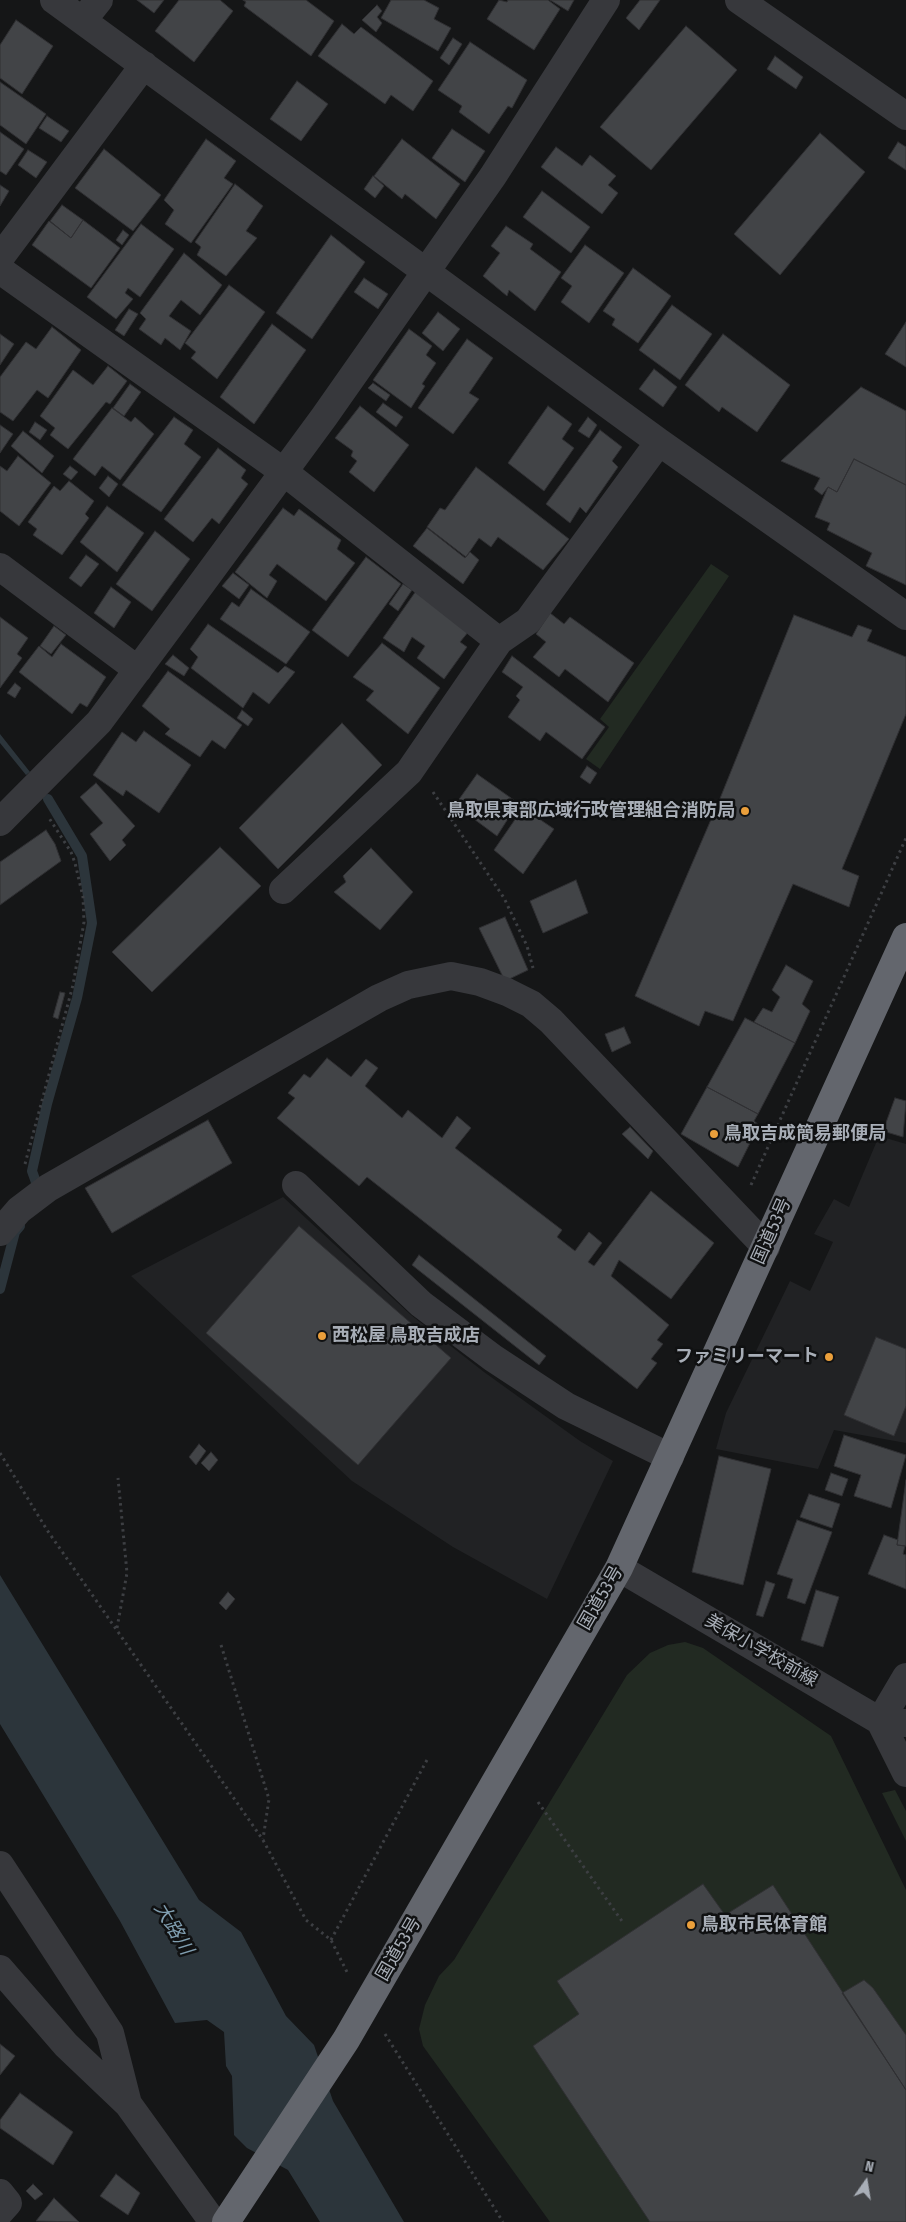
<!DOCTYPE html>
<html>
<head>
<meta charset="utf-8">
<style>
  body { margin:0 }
  #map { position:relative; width:906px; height:2222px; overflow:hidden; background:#151617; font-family:"Fira Sans Condensed",sans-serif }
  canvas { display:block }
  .north { position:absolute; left:841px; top:2157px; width:50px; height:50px; -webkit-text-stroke:4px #101112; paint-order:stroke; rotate:13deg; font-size:14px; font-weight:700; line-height:20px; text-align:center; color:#a8aeb7 }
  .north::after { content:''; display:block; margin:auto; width:18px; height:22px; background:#a8aeb7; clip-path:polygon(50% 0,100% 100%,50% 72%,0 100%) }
</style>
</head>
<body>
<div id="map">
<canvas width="906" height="2222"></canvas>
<div class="north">N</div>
</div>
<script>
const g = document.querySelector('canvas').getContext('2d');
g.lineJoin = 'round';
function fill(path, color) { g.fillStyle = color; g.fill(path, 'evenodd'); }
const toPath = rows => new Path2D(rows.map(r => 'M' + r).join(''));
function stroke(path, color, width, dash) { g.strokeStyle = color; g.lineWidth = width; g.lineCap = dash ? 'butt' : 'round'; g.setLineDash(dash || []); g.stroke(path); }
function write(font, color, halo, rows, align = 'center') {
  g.font = font + ' "Fira Sans Condensed","Noto Sans JP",sans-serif'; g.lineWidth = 5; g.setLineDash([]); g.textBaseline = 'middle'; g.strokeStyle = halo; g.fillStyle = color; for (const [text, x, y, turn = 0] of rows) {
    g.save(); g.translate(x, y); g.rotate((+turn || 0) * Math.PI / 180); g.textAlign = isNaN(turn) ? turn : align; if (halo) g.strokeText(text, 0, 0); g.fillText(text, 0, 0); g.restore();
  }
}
const built = toPath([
  [879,1136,906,1144,906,1443,834,1430,818,1469,716,1449,726,1413,790,1281,810,1291,833,1242,814,1234,834,1199,849,1207],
  [283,1197,411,1315,484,1372,580,1441,613,1461,547,1599,453,1547,352,1481,131,1276]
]);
const green = toPath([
  [711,564,729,576,600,769,586,759,609,727,600,719],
  [685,1642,703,1648,831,1736,906,1890,906,2222,550,2222,423,2046,419,2029,425,2005,439,1976,454,1960,627,1675,650,1653,668,1645],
  [895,1790,906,1811,906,1841,882,1793]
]);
const water = toPath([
  [0,734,30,772,26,775,0,743],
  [0,1575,199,1900,241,1932,286,2016,314,2045,333,2101,404,2222,320,2222,288,2170,247,2148,234,2135,232,2076,226,2066,224,2032,207,2020,175,2023,120,1921,0,1724]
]);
const stream = toPath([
  [37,1185,32,1171,47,1104,77,998,92,923,82,856,48,799],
  [0,1289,15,1232,20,1226]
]);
const building = toPath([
  [137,0,164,0,154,13,137,0],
  [179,0,220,0,233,11,194,62,155,31,179,0],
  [243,0,306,0,334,21,311,56,244,6,246,2,243,0],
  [391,0,424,0,439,8,434,19,451,28,438,51,381,18,391,0],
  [499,0,507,2,508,0,548,0,560,9,534,50,487,19,499,0],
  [550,0,574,0,568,11,550,0],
  [640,0,660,0,639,30,626,18,640,0],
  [377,5,382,11,377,17,382,23,376,32,362,20,377,5],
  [16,20,53,46,22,94,0,78,0,45,16,20],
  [342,24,354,34,361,27,433,81,413,111,391,95,385,104,318,56,342,24],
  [686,26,737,70,651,170,600,127,686,26],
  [453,38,462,44,449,65,440,58,453,38],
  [470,42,527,80,512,108,508,106,489,134,459,112,462,106,438,90,470,42],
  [775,56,803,77,796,89,767,69,775,56],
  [297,81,328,104,301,141,270,119,297,81],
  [0,82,46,114,26,144,0,125,0,82],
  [47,116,69,131,61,142,39,128,47,116],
  [452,129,485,151,465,182,432,158,452,129],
  [0,132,24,149,6,175,0,171,0,132],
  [820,133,865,172,780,275,734,234,820,133],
  [206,139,236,161,224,178,233,184,191,243,165,224,174,210,164,200,206,139],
  [402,139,460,184,436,219,405,194,402,199,374,176,402,139],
  [898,142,906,147,906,170,888,158,898,142],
  [556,147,582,166,590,155,616,176,608,185,618,193,602,214,541,167,556,147],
  [104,149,161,195,133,231,75,188,104,149],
  [28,150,47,162,36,178,18,165,28,150],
  [373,176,384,186,375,198,364,189,373,176],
  [235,184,263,206,246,231,257,238,226,276,197,255,201,247,195,242,235,184],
  [0,185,9,191,0,206,0,185],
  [542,191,590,227,571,253,523,217,542,191],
  [62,205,83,220,71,238,50,221,62,205],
  [83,220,120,248,91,288,32,245,49,221,71,238,83,220],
  [141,224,174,249,140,297,128,288,125,293,133,299,116,319,87,297,141,224],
  [506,226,533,244,530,249,561,272,535,311,509,290,507,296,483,276,500,253,491,246,506,226],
  [123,230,129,235,122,245,116,240,123,230],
  [331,235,365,262,312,339,276,313,331,235],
  [585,245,624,273,589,323,561,302,572,286,561,278,585,245],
  [184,253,222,285,200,315,181,300,169,316,191,331,180,350,165,338,161,345,139,329,146,319,140,313,184,253],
  [633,268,671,296,638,343,612,325,615,319,603,311,633,268],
  [364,278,388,294,378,309,354,292,364,278],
  [229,285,265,312,217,379,191,358,196,352,185,343,229,285],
  [672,305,712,334,680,380,639,350,672,305],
  [129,309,138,314,124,336,115,330,129,309],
  [438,312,460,329,443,351,422,333,438,312],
  [906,322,906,367,885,354,906,322],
  [272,324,306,350,254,424,220,397,272,324],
  [52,327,81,350,48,398,37,390,13,421,0,412,0,377,26,342,36,349,52,327],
  [409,329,432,346,426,355,436,363,422,384,425,386,411,408,373,380,409,329],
  [0,334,14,344,0,365,0,334],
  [723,334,790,385,757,432,722,407,719,412,685,385,723,334],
  [467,339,493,358,469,393,479,399,453,434,418,408,467,339],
  [108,366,127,381,110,404,106,402,68,449,50,435,55,428,40,416,73,370,93,385,108,366],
  [654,369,677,387,663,407,639,389,654,369],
  [373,383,390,395,386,401,368,388,373,383],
  [130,384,141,392,124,416,113,408,130,384],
  [861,387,906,411,906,485,854,459,837,492,828,487,822,495,814,489,820,478,781,461,861,387],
  [383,403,403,417,396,427,376,412,383,403],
  [360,406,409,445,374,492,349,472,357,461,351,456,353,451,335,438,360,406],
  [548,406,572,424,562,439,574,448,544,491,508,463,548,406],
  [112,408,131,422,135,417,154,434,120,480,102,466,95,476,73,459,112,408],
  [174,417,193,430,184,444,201,457,161,512,122,485,174,417],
  [588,417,597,425,589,438,578,431,588,417],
  [35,422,47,430,40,440,29,432,35,422],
  [0,425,13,434,0,453,0,425],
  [600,430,622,447,612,461,618,467,586,513,580,507,570,523,546,504,600,430],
  [23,431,54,456,42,473,11,446,23,431],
  [218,448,246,470,241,478,248,484,219,524,212,518,193,542,164,519,218,448],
  [18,456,51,483,19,526,0,511,0,466,7,471,18,456],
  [854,459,906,485,906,585,866,566,872,553,827,530,830,523,815,517,828,487,837,492,854,459],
  [70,466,78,472,71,480,63,474,70,466],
  [476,467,569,539,543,570,498,537,491,547,479,538,466,557,427,527,440,508,445,510,476,467],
  [108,476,118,484,109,497,99,488,108,476],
  [69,481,94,501,85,514,89,518,62,555,33,535,37,529,28,522,54,486,60,491,69,481],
  [107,506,144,533,117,572,80,542,107,506],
  [283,508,294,516,299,509,341,540,337,549,355,563,326,601,277,564,269,575,277,581,267,598,235,572,283,508],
  [427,528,465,558,470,552,479,560,463,584,413,546,427,528],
  [155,531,190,559,152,611,116,584,155,531],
  [86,555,99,564,81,587,69,578,86,555],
  [366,557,401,584,348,657,312,630,366,557],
  [233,573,249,585,239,599,222,586,233,573],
  [403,584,412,590,398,611,389,604,403,584],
  [111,587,131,602,114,628,94,613,111,587],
  [251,589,310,632,286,664,220,619,232,602,239,607,251,589],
  [416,591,469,631,460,642,467,647,444,679,417,658,425,646,412,637,404,652,383,638,416,591],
  [550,613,564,624,570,617,634,663,608,702,565,669,559,677,533,657,546,642,536,634,550,613],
  [794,615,852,637,858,625,872,630,867,641,906,657,906,714,842,869,859,876,849,907,793,884,733,1021,705,1011,699,1026,635,996,719,801,794,615],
  [0,617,28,638,17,654,22,658,0,688,0,617],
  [208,624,278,673,285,666,295,672,269,704,253,692,243,708,191,668,198,657,190,649,208,624],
  [54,626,66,635,51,654,40,646,54,626],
  [382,643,440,688,408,734,366,700,374,691,353,677,382,643],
  [61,644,106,677,87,707,80,703,72,714,19,672,39,646,52,657,61,644],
  [173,655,189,668,184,676,165,664,173,655],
  [512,656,605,727,582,759,546,732,540,741,508,717,520,700,516,696,523,687,502,672,512,656],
  [168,671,242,725,225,749,212,740,200,757,165,734,170,729,142,706,168,671],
  [15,683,21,688,15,698,7,693,15,683],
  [242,710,253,719,248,726,237,718,242,710],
  [342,723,382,765,278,869,239,828,342,723],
  [144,731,191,765,159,813,126,790,123,796,93,775,122,732,136,742,144,731],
  [587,766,597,773,590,784,580,777,587,766],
  [477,774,518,803,497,836,455,805,477,774],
  [96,783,135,826,122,840,126,845,110,861,90,834,103,823,80,797,96,783],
  [523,808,554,829,523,874,494,850,523,808],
  [46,830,55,844,61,861,0,905,0,862,46,830],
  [220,847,261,886,152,992,112,952,220,847],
  [371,848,413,892,380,930,334,892,346,882,343,876,371,848],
  [576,880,588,913,543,933,530,901,576,880],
  [505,917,528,970,505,981,479,928,505,917],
  [786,965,813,981,802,1004,810,1011,795,1043,754,1022,763,1008,772,1012,780,997,772,990,786,965],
  [60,992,65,993,58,1019,53,1017,60,992],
  [745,1018,795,1043,758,1114,707,1087,745,1018],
  [624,1027,631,1043,612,1052,605,1034,624,1027],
  [327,1058,351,1077,366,1059,378,1068,365,1086,402,1118,408,1110,442,1138,457,1116,471,1128,455,1148,562,1230,557,1237,575,1251,589,1232,602,1243,588,1262,594,1266,651,1191,714,1243,671,1299,619,1260,611,1276,669,1325,657,1340,663,1344,651,1359,657,1363,637,1389,367,1177,359,1186,277,1118,295,1098,288,1093,304,1074,310,1078,327,1058],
  [707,1087,758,1114,754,1121,759,1125,738,1167,681,1134,707,1087],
  [895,1098,906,1101,903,1137,883,1131,895,1098],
  [208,1120,232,1163,112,1233,85,1188,208,1120],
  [630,1127,653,1151,648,1159,622,1134,630,1127],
  [299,1226,451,1358,358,1465,206,1333,299,1226],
  [419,1255,546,1356,539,1365,412,1265,419,1255],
  [876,1337,906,1349,906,1406,894,1436,844,1415,876,1337],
  [844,1435,906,1455,891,1508,854,1496,861,1475,834,1466,844,1435],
  [199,1444,206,1451,196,1465,189,1457,199,1444],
  [211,1452,218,1460,209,1471,201,1463,211,1452],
  [719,1456,771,1469,743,1585,692,1572,719,1456],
  [831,1473,848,1479,842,1496,825,1490,831,1473],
  [906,1480,906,1546,897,1545,906,1480],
  [809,1494,840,1504,832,1528,800,1517,809,1494],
  [797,1520,832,1532,805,1604,787,1598,793,1579,777,1574,797,1520],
  [884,1535,898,1540,897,1545,905,1546,903,1554,906,1555,906,1589,868,1574,884,1535],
  [766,1581,775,1584,763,1617,756,1615,766,1581],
  [816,1590,839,1597,823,1647,801,1640,816,1590],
  [228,1592,235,1599,226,1610,219,1603,228,1592],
  [703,1884,725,1915,773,1885,906,2090,906,2222,650,2222,533,2046,579,2014,557,1981,703,1884],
  [864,1980,873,1988,906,2035,906,2090,842,1993,864,1980],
  [0,2044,15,2056,0,2075,0,2044],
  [20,2093,73,2132,53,2165,0,2128,0,2120,20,2093],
  [116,2174,140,2193,128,2215,100,2196,116,2174],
  [33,2184,43,2194,35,2200,26,2191,33,2184],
  [54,2198,79,2222,36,2221,54,2198]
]);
const path = toPath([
  [433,792,504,898,527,946,533,968],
  [25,1164,73,985,84,922,83,897,75,863,71,852,49,818],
  [751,1185,906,838],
  [0,1453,47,1530,263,1840,306,1920,331,1940,348,1974],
  [117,1628,127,1573,118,1478],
  [221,1645,269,1799,263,1839],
  [538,1802,624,1924],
  [331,1940,428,1758],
  [385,2034,503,2222]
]);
const minor = toPath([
  [54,0,659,442,906,616],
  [739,0,906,116],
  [83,20,99,0],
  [0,258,144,65],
  [0,270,284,472,499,641],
  [0,567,138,670],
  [0,822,99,722,202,583,324,417,493,176,606,0],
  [283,890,409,772,499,641,528,621,659,442],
  [296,1185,421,1304,493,1358,566,1406,670,1457],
  [0,1232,19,1210,48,1188,379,998,408,985,451,976,480,982,507,992,531,1004,551,1021,766,1247],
  [619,1568,880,1721,906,1723],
  [906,1677,880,1721,906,1773],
  [0,1865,110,2033,128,2104,213,2222],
  [0,1969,66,2045,128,2104],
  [0,2193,8,2203,0,2212]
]);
const highway = toPath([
  [226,2222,346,2040,619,1568,906,937]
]);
const markers = [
  [745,811,5,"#ea9f3b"],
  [714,1134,5,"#ea9f3b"],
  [322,1336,5,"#ea9f3b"],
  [829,1357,5,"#ea9f3b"],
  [691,1925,5,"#ea9f3b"]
];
const poiNames = [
  ["鳥取県東部広域行政管理組合消防局",735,811,"right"],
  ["鳥取吉成簡易郵便局",724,1134],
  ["西松屋 鳥取吉成店",332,1336],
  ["ファミリーマート",819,1357,"right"],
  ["鳥取市民体育館",701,1925]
];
const streetNames = [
  ["国道53号",772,1231,-66],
  ["国道53号",601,1598,-60],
  ["美保小学校前線",761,1651,30],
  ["国道53号",399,1949,-60]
];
const waterNames = [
  ["大路川",173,1929,59]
];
fill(built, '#212224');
fill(green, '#222a22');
fill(water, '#2c353b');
stroke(stream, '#2c353b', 10);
fill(building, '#424447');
stroke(building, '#303033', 1);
stroke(path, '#3d3f43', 3, [2.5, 4]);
stroke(minor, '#37383c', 28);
stroke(highway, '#63666d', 28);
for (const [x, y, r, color] of markers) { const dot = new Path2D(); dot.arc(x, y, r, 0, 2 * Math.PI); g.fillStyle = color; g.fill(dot); stroke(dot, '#101112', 2); }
write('bold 18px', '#a8aeb7', '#101112', poiNames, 'left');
write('18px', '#a8aeb7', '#101112', streetNames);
write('italic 19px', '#809eb0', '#101112', waterNames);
</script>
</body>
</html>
